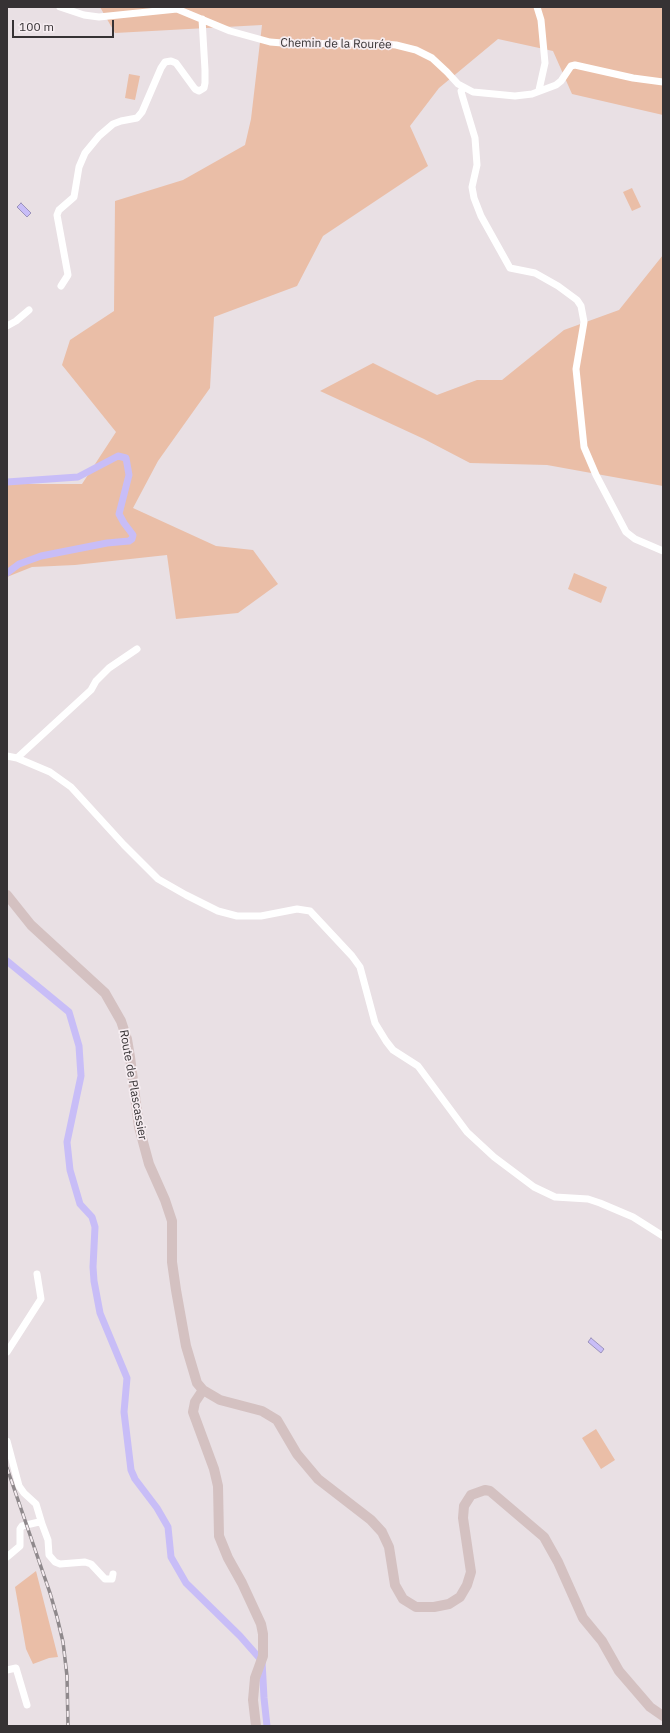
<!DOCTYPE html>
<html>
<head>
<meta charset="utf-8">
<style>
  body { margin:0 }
  #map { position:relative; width:670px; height:1733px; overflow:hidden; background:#e9e0e4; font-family:"IBM Plex Sans",sans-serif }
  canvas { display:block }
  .frame { position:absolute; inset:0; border:8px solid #363234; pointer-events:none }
  .scale { position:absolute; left:12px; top:20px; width:102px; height:18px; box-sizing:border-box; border:2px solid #363234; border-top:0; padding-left:5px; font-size:12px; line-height:14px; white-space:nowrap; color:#363234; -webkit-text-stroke:3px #f6edf1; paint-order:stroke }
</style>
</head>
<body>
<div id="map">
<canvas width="670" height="1733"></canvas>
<div class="frame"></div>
<div class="scale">100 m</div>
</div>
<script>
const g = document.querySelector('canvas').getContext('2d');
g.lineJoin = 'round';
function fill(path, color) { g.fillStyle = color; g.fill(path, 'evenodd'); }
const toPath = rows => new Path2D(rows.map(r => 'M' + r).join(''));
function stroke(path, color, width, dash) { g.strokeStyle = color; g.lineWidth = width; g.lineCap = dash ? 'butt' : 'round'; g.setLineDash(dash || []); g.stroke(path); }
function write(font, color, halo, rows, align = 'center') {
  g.font = font + ' "IBM Plex Sans",sans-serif'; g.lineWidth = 3.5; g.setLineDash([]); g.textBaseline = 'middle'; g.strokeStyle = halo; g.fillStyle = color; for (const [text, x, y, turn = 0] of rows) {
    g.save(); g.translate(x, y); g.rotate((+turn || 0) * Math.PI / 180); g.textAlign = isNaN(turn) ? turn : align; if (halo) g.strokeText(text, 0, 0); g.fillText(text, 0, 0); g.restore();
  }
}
const green = toPath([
  [100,7,663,7,663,115,572,94,553,51,498,39,439,88,410,126,428,166,323,236,297,286,214,317,210,388,158,461,133,508,216,546,253,550,278,584,238,613,176,619,167,555,75,565,32,567,7,577,7,484,82,484,116,432,62,365,70,340,114,311,115,201,183,180,245,145,251,119,262,25,115,33],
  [129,74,140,76,135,100,125,98],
  [632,188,641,207,632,211,623,192],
  [663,255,663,486,547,465,470,463,424,439,320,391,373,363,437,395,477,380,502,380,564,330,619,310],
  [574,573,607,587,601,603,568,589],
  [596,1429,615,1460,601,1469,582,1438],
  [36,1571,58,1657,49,1658,33,1664,26,1649,15,1587]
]);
const water = toPath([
  [21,203,31,213,27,217,17,207,21,203],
  [591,1338,604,1349,601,1353,588,1342,591,1338]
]);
const canal = toPath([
  [7,482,78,477,118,456,126,458,129,475,119,514,124,523,133,535,132,539,129,541,107,543,41,556,19,564,7,573],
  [7,961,69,1012,79,1046,81,1076,67,1142,70,1170,80,1204,92,1217,95,1227,93,1267,94,1281,100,1313,127,1378,124,1412,131,1470,135,1479,157,1508,168,1527,171,1557,186,1583,240,1636,262,1661,264,1698,267,1726]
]);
const street = toPath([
  [60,7,84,15,99,17,177,9,230,31,270,42,295,44,372,43,396,45,416,50,432,58,447,72,458,84,473,92,515,96,532,94,556,85,561,81,571,66,575,65,633,78,663,82],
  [537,7,541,20,545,63,539,90],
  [464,88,461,91,462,95,475,138,477,165,472,187,474,198,481,216,510,268,535,273,558,286,577,300,581,306,584,322,576,369,584,447,596,475,626,532,635,539,663,551],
  [61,286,68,275,57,215,59,210,74,197,79,167,85,153,99,136,113,124,121,121,137,118,142,112,161,68,165,62,171,61,176,63,195,89,199,91,204,88,205,83,205,70,202,19],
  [7,326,16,321,29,310],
  [7,756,17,758,50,772,71,787,124,845,158,879,186,895,218,911,237,916,261,916,297,909,310,911,352,956,360,967,375,1023,386,1041,393,1050,418,1066,467,1132,494,1157,534,1187,555,1197,588,1199,600,1203,633,1217,663,1236],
  [17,758,91,690,96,681,109,668,137,649],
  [7,1352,41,1299,37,1274],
  [7,1441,19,1486,24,1493,36,1504,42,1524],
  [7,1557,20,1546,20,1529,22,1526,39,1522,42,1524,48,1540,49,1555,55,1562,60,1564,85,1562,91,1564,105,1579,112,1579,113,1574],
  [7,1670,16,1668,27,1705]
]);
const secondary = toPath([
  [7,895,31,925,105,993,121,1021,127,1039,130,1057,139,1127,149,1164,165,1200,172,1221,172,1262,176,1290,186,1346,197,1383,203,1390,220,1400,262,1411,277,1420,297,1454,318,1479,371,1520,382,1532,389,1547,395,1585,403,1599,416,1607,434,1607,449,1604,460,1597,467,1585,471,1572,463,1518,464,1506,471,1495,485,1490,490,1491,544,1537,558,1562,583,1618,602,1641,619,1671,650,1707,663,1716],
  [203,1390,195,1402,193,1412,214,1469,218,1486,219,1536,228,1558,242,1583,261,1624,263,1634,263,1656,255,1678,253,1700,256,1726]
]);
const rail = toPath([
  [7,1468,50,1593,57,1617,63,1642,67,1676,68,1726]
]);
const streetNames = [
  ["Chemin de la Rourée",336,44,1],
  ["Route de Plascassier",133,1085,80]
];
fill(green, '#eabea7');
fill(water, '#c8bdf7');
stroke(water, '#9c93bc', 1);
stroke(canal, '#c8bdf7', 7);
stroke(street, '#fff', 7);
stroke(secondary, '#d4c1c1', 10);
stroke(rail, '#8f898c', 3.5);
stroke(rail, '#f6edf1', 2, [6]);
write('12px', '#363234', '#f6edf1', streetNames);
</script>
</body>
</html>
